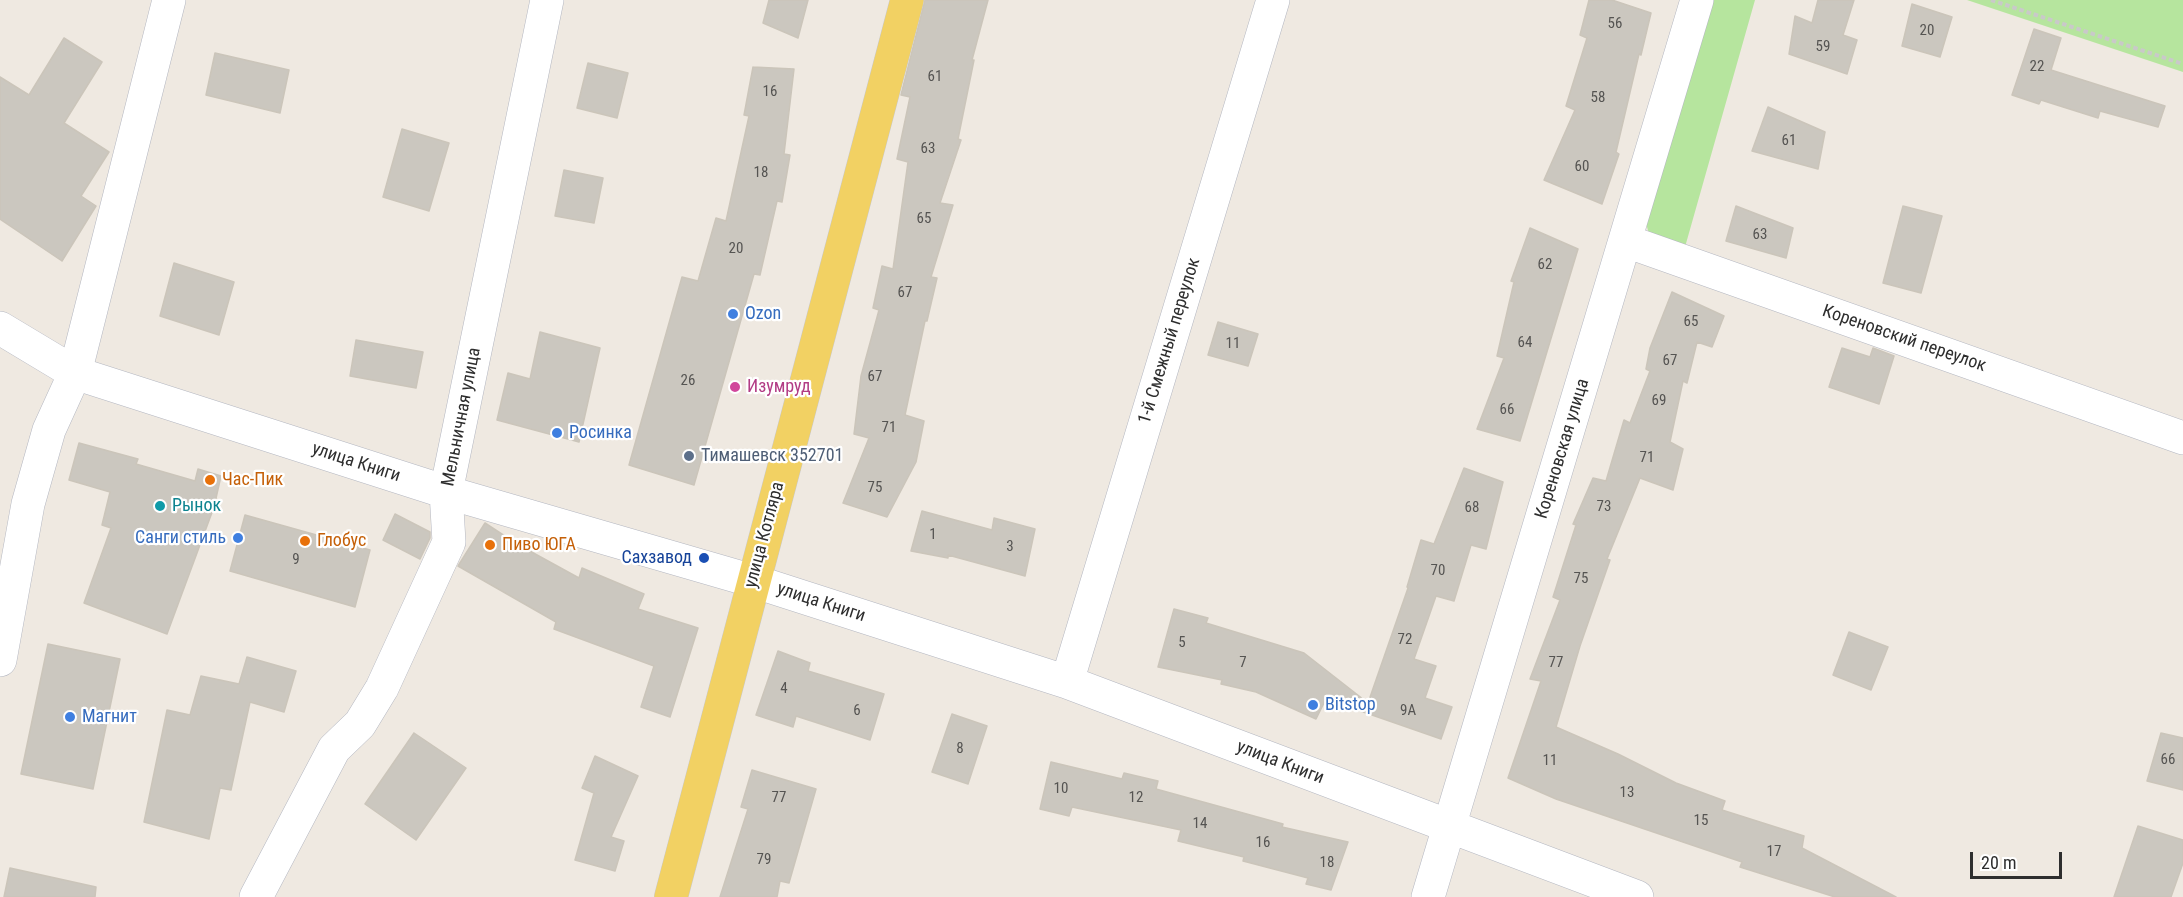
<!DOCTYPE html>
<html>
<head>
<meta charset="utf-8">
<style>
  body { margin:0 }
  #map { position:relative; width:2183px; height:897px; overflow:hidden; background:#efe9e1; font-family:"Roboto Condensed",sans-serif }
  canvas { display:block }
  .scale { position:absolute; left:1970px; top:852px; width:92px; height:27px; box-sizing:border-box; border:3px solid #2e2e2e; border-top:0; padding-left:8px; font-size:18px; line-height:21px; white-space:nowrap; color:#2e2e2e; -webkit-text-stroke:4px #fff; paint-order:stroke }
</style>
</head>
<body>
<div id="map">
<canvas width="2183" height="897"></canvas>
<div class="scale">20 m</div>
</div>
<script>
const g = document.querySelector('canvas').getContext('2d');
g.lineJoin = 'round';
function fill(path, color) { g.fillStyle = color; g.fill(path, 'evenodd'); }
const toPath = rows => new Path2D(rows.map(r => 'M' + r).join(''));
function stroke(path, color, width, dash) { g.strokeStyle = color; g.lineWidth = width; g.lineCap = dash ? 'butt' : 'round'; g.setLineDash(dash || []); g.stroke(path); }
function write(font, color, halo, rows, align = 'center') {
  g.font = font + ' "Roboto Condensed",sans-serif'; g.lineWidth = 4.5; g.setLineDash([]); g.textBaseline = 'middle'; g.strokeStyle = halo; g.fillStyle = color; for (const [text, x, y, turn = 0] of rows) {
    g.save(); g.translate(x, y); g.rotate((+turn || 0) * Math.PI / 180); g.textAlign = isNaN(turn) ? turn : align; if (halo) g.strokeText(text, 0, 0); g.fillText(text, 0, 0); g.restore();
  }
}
const green = toPath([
  [1712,0,1755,0,1685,247,1649,234,1646,223],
  [1967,0,2183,0,2183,72]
]);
const building = toPath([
  [769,0,808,0,798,38,763,23,769,0],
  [925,0,988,0,972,60,974,60,958,139,961,140,940,203,953,205,931,277,937,278,927,321,925,321,905,415,924,421,916,462,887,517,843,503,869,438,854,434,861,376,879,310,873,308,882,266,893,269,908,162,897,159,910,97,901,95,925,0],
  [1589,0,1612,0,1651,13,1641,55,1639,54,1616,152,1619,154,1602,204,1544,180,1575,110,1566,106,1587,38,1580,35,1589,0],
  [1818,0,1854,0,1843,35,1857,40,1847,74,1789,54,1795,16,1812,23,1818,0],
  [1912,4,1952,17,1940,57,1902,46,1912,4],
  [2034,29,2061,38,2051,70,2165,106,2158,127,2100,111,2098,118,2041,100,2039,104,2012,95,2034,29],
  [64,38,102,62,64,123,109,152,81,196,96,206,62,261,0,219,0,77,29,95,64,38],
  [215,53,289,70,280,113,206,95,215,53],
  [588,63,628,73,617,118,577,108,588,63],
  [753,67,794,69,784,154,790,155,782,202,777,201,760,275,754,274,694,485,629,465,682,277,698,281,716,218,726,221,749,116,744,115,753,67],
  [1768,107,1825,132,1818,169,1752,151,1768,107],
  [402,129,449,143,429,211,383,197,402,129],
  [564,170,603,178,594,223,555,216,564,170],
  [1736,206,1793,228,1786,258,1726,241,1736,206],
  [1903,206,1942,216,1921,293,1883,283,1903,206],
  [1530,228,1578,249,1520,441,1477,429,1504,358,1497,356,1514,282,1511,281,1530,228],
  [174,263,234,282,219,335,160,316,174,263],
  [1672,292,1724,316,1712,347,1697,342,1687,383,1683,381,1670,442,1683,449,1673,490,1640,478,1607,559,1610,560,1580,646,1556,727,1618,754,1676,783,1725,801,1722,810,1804,836,1802,848,1896,897,1835,897,1740,867,1742,862,1556,799,1508,778,1541,681,1530,679,1560,600,1553,597,1576,525,1573,524,1593,478,1606,481,1624,420,1630,423,1650,371,1646,369,1650,348,1672,292],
  [1218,322,1258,334,1248,366,1208,355,1218,322],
  [540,332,600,348,579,442,497,420,508,373,530,379,540,332],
  [356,340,423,352,416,388,350,376,356,340],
  [1842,348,1870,357,1873,348,1894,356,1879,404,1829,387,1842,348],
  [79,443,138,459,136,464,195,481,198,469,221,476,214,507,167,634,84,603,111,528,102,525,110,492,69,480,79,443],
  [1464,468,1503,482,1486,549,1471,545,1454,601,1436,596,1414,659,1436,666,1425,698,1452,707,1441,739,1326,699,1316,719,1256,692,1221,684,1222,680,1158,667,1174,609,1208,618,1206,623,1304,653,1368,703,1408,588,1407,587,1421,540,1434,544,1464,468],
  [922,511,992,530,994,518,1035,529,1025,576,948,555,948,558,911,551,922,511],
  [395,514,430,532,430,538,420,559,383,540,395,514],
  [245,515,370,550,355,607,230,571,245,515],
  [485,523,517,544,579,578,582,568,644,594,638,609,698,628,670,717,641,707,654,666,554,629,556,622,458,566,485,523],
  [1849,632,1888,647,1871,690,1833,675,1849,632],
  [48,644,120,659,93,789,21,774,48,644],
  [778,651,810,663,808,671,884,694,870,740,796,716,793,727,756,715,778,651],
  [247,657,296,671,284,712,250,702,231,790,220,788,209,839,144,822,167,710,190,715,201,676,239,684,247,657],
  [952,714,987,726,968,784,932,772,952,714],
  [414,733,466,768,416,840,365,804,414,733],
  [2161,733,2183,738,2183,790,2147,781,2161,733],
  [595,756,638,776,611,837,624,841,615,871,575,860,594,793,582,788,595,756],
  [1051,762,1122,779,1124,773,1158,781,1156,789,1283,824,1282,827,1348,842,1331,890,1306,884,1308,878,1243,861,1244,857,1178,841,1181,830,1072,807,1069,816,1040,809,1051,762],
  [752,770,816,789,789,883,780,881,777,897,720,897,748,809,741,807,752,770],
  [2138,826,2183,840,2183,863,2171,897,2114,897,2138,826],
  [10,868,96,887,95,897,4,897,10,868]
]);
const path = toPath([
  [1991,0,2183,64]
]);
const minor = toPath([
  [1626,241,2183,438],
  [0,328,75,373,446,492,753,581,1067,682,1637,897],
  [0,660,28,504,49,430,75,373,169,0],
  [1067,682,1273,0],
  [256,897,334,749,360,724,382,688,449,542,446,492,547,0],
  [1428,897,1697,0]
]);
const major = toPath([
  [671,897,907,0]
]);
const markers = [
  [733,314,6,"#3f7fe0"],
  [735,387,6,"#d1479c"],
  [557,433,6,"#3f7fe0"],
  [689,456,6,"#5c6f8a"],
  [210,480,6,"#e8710a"],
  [160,506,6,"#0f9aa8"],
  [238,538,6,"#3f7fe0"],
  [305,541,6,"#e8710a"],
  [490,545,6,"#e8710a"],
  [704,558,6,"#1a4fb4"],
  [1313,705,6,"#3f7fe0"],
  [70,717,6,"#3f7fe0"]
];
const numberNames = [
  ["56",1615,24],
  ["20",1927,31],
  ["59",1823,47],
  ["22",2037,67],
  ["61",935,77],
  ["16",770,92],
  ["58",1598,98],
  ["61",1789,141],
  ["63",928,149],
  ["60",1582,167],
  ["18",761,173],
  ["65",924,219],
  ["63",1760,235],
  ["20",736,249],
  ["62",1545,265],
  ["67",905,293],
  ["65",1691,322],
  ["64",1525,343],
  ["11",1233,344],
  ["67",1670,361],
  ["67",875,377],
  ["26",688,381],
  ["69",1659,401],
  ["66",1507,410],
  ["71",889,428],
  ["71",1647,458],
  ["75",875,488],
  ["73",1604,507],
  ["68",1472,508],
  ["1",933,535],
  ["3",1010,547],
  ["9",296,560],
  ["70",1438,571],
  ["75",1581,579],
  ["72",1405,640],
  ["5",1182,643],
  ["7",1243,663],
  ["77",1556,663],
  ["4",784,689],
  ["6",857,711],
  ["9А",1408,711],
  ["8",960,749],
  ["66",2168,760],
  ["11",1550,761],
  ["10",1061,789],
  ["13",1627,793],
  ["77",779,798],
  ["12",1136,798],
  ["15",1701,821],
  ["14",1200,824],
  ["16",1263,843],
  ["17",1774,852],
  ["79",764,860],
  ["18",1327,863]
];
const shopNames = [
  ["Ozon",745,314],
  ["Росинка",569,433],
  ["Санги стиль",226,538,"right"],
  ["Bitstop",1325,705],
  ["Магнит",82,717]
];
const streetNames = [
  ["Кореновский переулок",1904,339,19],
  ["1-й Смежный переулок",1170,341,-73],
  ["Мельничная улица",462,417,-79],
  ["Кореновская улица",1563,449,-73],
  ["улица Книги",356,463,18],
  ["улица Котляра",765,535,-75],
  ["улица Книги",821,603,18],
  ["улица Книги",1280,763,21]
];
const hotelNames = [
  ["Изумруд",747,387]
];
const serviceNames = [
  ["Тимашевск 352701",701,456]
];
const foodNames = [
  ["Час-Пик",222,480],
  ["Глобус",317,541],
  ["Пиво ЮГА",502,545]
];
const cultureNames = [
  ["Рынок",172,506]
];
const transitNames = [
  ["Сахзавод",692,558]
];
fill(green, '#b6e59e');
fill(building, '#cbc7bf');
stroke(building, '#cbc5ba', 1.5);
stroke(minor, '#b4b7c1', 34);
stroke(major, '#c9c9c9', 34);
stroke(path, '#c9c9c9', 4, [4.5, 3]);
stroke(minor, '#fff', 33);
stroke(major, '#f2d163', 33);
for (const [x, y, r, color] of markers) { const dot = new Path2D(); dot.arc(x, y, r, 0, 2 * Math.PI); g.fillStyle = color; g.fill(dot); stroke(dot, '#fff', 2); }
write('15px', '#555452', null, numberNames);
write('18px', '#366cbe', '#fff', shopNames, 'left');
write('18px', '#2e2e2e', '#fff', streetNames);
write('18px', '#b23c85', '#fff', hotelNames, 'left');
write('18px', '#4e5e75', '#fff', serviceNames, 'left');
write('18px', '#c56008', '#fff', foodNames, 'left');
write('18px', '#0d838f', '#fff', cultureNames, 'left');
write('18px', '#164399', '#fff', transitNames, 'right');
</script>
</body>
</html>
